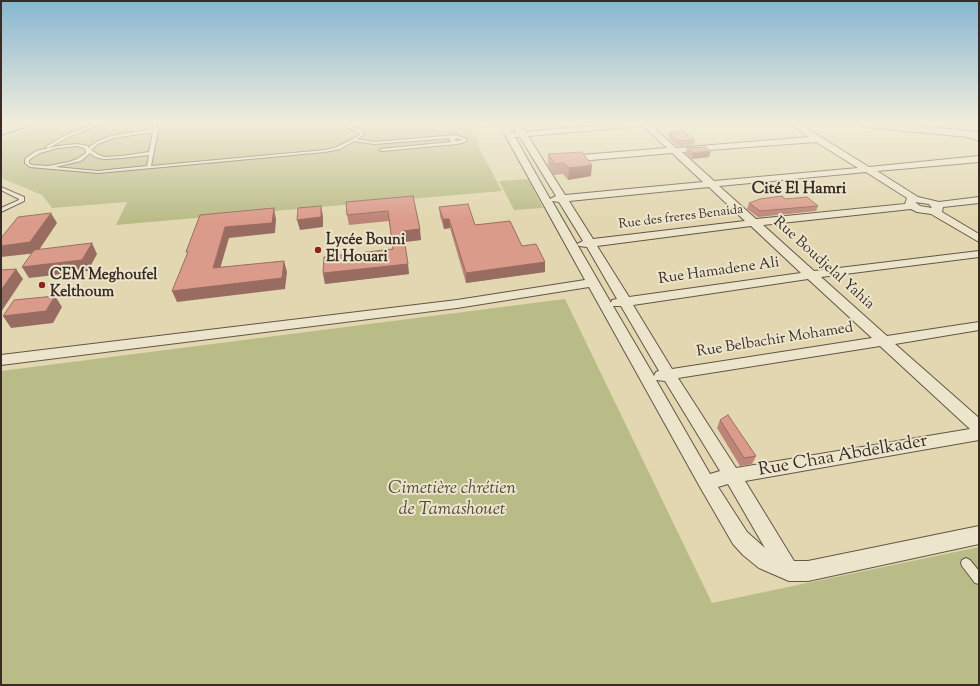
<!DOCTYPE html>
<html>
<head>
<meta charset="utf-8">
<style>
  body { margin:0 }
  #map { position:relative; width:980px; height:686px; overflow:hidden; background:#e2d7b0; font-family:"Sorts Mill Goudy",serif }
  canvas { display:block }
  .frame { position:absolute; inset:0; border:2px solid #3a2b25; pointer-events:none }
</style>
</head>
<body>
<div id="map">
<canvas width="980" height="686"></canvas>
<div class="frame"></div>
</div>
<script>
const g = document.querySelector('canvas').getContext('2d');
g.lineJoin = 'round';
function fill(path, color) { g.fillStyle = color; g.fill(path, 'evenodd'); }
const toPath = rows => new Path2D(rows.map(r => 'M' + r).join(''));
function stroke(path, color, width, dash) { g.strokeStyle = color; g.lineWidth = width; g.lineCap = dash ? 'butt' : 'round'; g.setLineDash(dash || []); g.stroke(path); }
function write(font, color, halo, rows, align = 'center') {
  g.font = font + ' "Sorts Mill Goudy",serif'; g.lineWidth = 4; g.setLineDash([]); g.textBaseline = 'middle'; g.strokeStyle = halo; g.fillStyle = color; for (const [text, x, y, turn = 0] of rows) {
    g.save(); g.translate(x, y); g.rotate((+turn || 0) * Math.PI / 180); g.textAlign = isNaN(turn) ? turn : align; if (halo) g.strokeText(text, 0, 0); g.fillText(text, 0, 0); g.restore();
  }
}
const green = toPath([
  [41,124,492,124,469,131,479,140,477,144,502,191,116,225,127,202,52,208,42,195,1,178,1,140],
  [528,179,543,208,514,210,499,181],
  [565,299,712,603,979,547,979,685,1,685,1,371]
]);
const service = toPath([
  [96,124,102,124,70,136,49,148,45,147,68,134,96,124],
  [153,124,157,124,158,130,151,166,325,150,337,147,360,135,359,133,340,124,346,124,362,131,364,135,357,139,374,142,456,135,467,139,465,142,457,144,382,151,380,150,380,149,452,142,449,139,451,138,374,144,354,141,340,149,325,152,98,173,30,167,25,163,25,159,36,151,58,146,77,144,88,146,88,148,96,142,111,136,154,129,153,124],
  [153,132,149,152,122,156,104,157,99,155,91,150,98,144,113,138,153,132],
  [458,138,463,140,455,141,454,139,458,138],
  [77,146,84,148,86,150,86,153,77,159,69,162,48,166,31,165,29,163,29,160,40,153,58,148,77,146],
  [90,153,95,157,104,159,122,158,149,155,147,166,98,171,55,167,81,161,90,153],
  [1,187,24,197,24,201,1,212,1,208,19,200,19,199,1,190,1,187],
  [966,558,970,560,979,571,979,584,975,583,962,566,961,563,962,560,966,558]
]);
const minor = toPath([
  [499,124,507,124,512,133,517,132,512,124,520,124,525,132,614,124,650,124,676,148,809,137,790,124,800,124,869,167,979,156,979,162,877,171,918,197,939,202,979,197,979,203,943,207,942,212,979,234,979,242,931,214,917,212,911,209,763,225,814,271,979,251,979,257,821,277,887,336,979,322,979,330,895,344,979,418,979,440,745,481,794,561,808,561,979,526,979,544,808,581,789,581,759,568,743,555,733,544,700,487,589,287,457,308,1,365,1,355,457,300,585,280,499,124],
  [643,126,667,148,568,156,564,159,568,162,672,153,703,182,565,195,528,136,643,126],
  [515,137,520,137,556,196,550,199,515,137],
  [816,142,858,168,714,181,682,152,816,142],
  [866,172,907,198,905,204,756,219,719,186,866,172],
  [709,187,745,221,593,239,569,201,709,187],
  [552,201,559,202,583,241,577,244,579,246,587,247,617,299,612,300,611,303,552,201],
  [915,202,929,204,932,208,920,206,915,202],
  [751,226,801,273,629,297,597,246,751,226],
  [808,279,872,338,672,369,633,305,808,279],
  [613,306,621,306,659,371,656,372,654,376,613,306],
  [880,346,970,429,736,468,678,378,880,346],
  [656,380,665,381,720,471,710,474,656,380],
  [728,484,765,548,747,532,718,487,728,484],
  [964,132,970,132,979,136,979,141,964,136,964,132]
]);
const tertiary = toPath([
  [860,124,899,124,979,132,979,138,865,127,860,124]
]);
const primary = toPath([
  [9,124,28,124,26,127,1,135,1,127,9,124]
]);
const wall = toPath([
  [669,133,695,140,694,145,677,146,668,138],
  [687,148,709,157,692,159,686,154],
  [548,154,591,176,568,180,563,174,554,175,548,165],
  [413,196,421,240,404,242,409,274,325,284,323,273,393,249,389,221,349,225,347,215],
  [785,199,818,206,816,211,758,217,747,209,749,203],
  [439,207,475,225,522,246,545,272,466,283,450,228,444,229,440,216],
  [720,420,756,456,752,464,740,466,717,428]
]);
const shadedWall = toPath([
  [711,151,709,157,692,159,693,153],
  [592,165,591,176,568,180,569,168],
  [321,206,323,216,323,227,300,230,297,220],
  [274,208,276,219,275,233,229,238,217,279,213,268,225,227],
  [51,213,57,223,37,253,1,257,1,246],
  [443,219,449,219,450,228,444,229],
  [420,229,421,240,404,242,403,231],
  [92,243,97,254,88,271,29,278,22,267],
  [284,261,287,272,285,289,177,302,172,291],
  [545,262,545,272,466,283,466,273],
  [408,264,409,274,325,284,323,273],
  [16,269,23,279,1,312,1,290],
  [55,296,62,307,53,323,11,328,3,316]
]);
const building = toPath([
  [683,131,695,140,678,141,669,133,683,131],
  [705,147,711,151,693,153,687,148,705,147],
  [582,152,592,165,569,168,564,163,555,164,548,154,582,152],
  [413,196,420,229,403,231,408,264,323,273,324,257,393,249,388,211,347,215,346,202,413,196],
  [782,196,785,199,807,197,818,206,760,211,749,203,760,199,782,196],
  [468,204,475,225,510,221,522,246,536,244,545,262,466,273,449,219,443,219,439,207,468,204],
  [321,206,321,217,297,220,298,208,321,206],
  [274,208,272,223,225,227,213,268,284,261,282,278,172,291,188,252,186,252,200,215,274,208],
  [51,213,30,242,1,246,1,238,18,217,51,213],
  [92,243,82,260,22,267,34,250,92,243],
  [16,269,1,290,1,270,16,269],
  [55,296,46,311,3,316,14,300,55,296],
  [728,415,756,456,744,458,720,420,728,415]
]);
const markers = [
  [318,250,4,"#8f2418"],
  [42,285,4,"#8f2418"]
];
const farStreetnames = [
  ["Rue des freres Benaida",681,218,-7]
];
const poiNames = [
  ["Lycée Bouni",326,241],
  ["El Houari",326,258],
  ["CEM Meghoufel",50,276],
  ["Kelthoum",50,293]
];
const streetNames = [
  ["Rue Boudjelal Yahia",823,264,42],
  ["Rue Hamadene Ali",719,272,-8],
  ["Rue Belbachir Mohamed",775,341,-9]
];
const farDistrictnames = [
  ["Cité El Hamri",799,190]
];
const nearStreetnames = [
  ["Rue Chaa Abdelkader",843,457,-10]
];
const nearParknames = [
  ["Cimetière chrétien",452,490],
  ["de Tamashouet",452,511]
];
fill(green, '#babc87');
stroke(service, '#645648', 2);
stroke(minor, '#645648', 2);
stroke(tertiary, '#645648', 2);
stroke(primary, '#3a2b25', 2);
fill(service, '#ece5cc');
fill(minor, '#ece5cc');
fill(tertiary, '#ece5cc');
fill(primary, '#e2d7b0');
fill(wall, '#bc8578');
fill(shadedWall, '#996c61');
fill(building, '#db9b8b');
stroke(building, '#996c61', 1);
const sky = g.createLinearGradient(0, 0, 0, 220);
sky.addColorStop(0, '#87b6d2');
sky.addColorStop(0.56, '#f2eddb');
sky.addColorStop(1, '#f2eddb00');
g.fillStyle = sky;
g.fillRect(0, 0, 980, 220);
for (const [x, y, r, color] of markers) { const dot = new Path2D(); dot.arc(x, y, r, 0, 2 * Math.PI); g.fillStyle = color; g.fill(dot); stroke(dot, '#ece5cc', 1.5); }
write('13px', '#3a2b25', '#ece5cc', farStreetnames);
write('bold 15px', '#3a2b25', '#ece5cc', poiNames, 'left');
write('15px', '#3a2b25', '#ece5cc', streetNames);
write('bold 16px', '#3a2b25', '#ece5cc', farDistrictnames);
write('18px', '#3a2b25', '#ece5cc', nearStreetnames);
write('italic 18px', '#544839', '#ece5cc', nearParknames);
</script>
</body>
</html>
